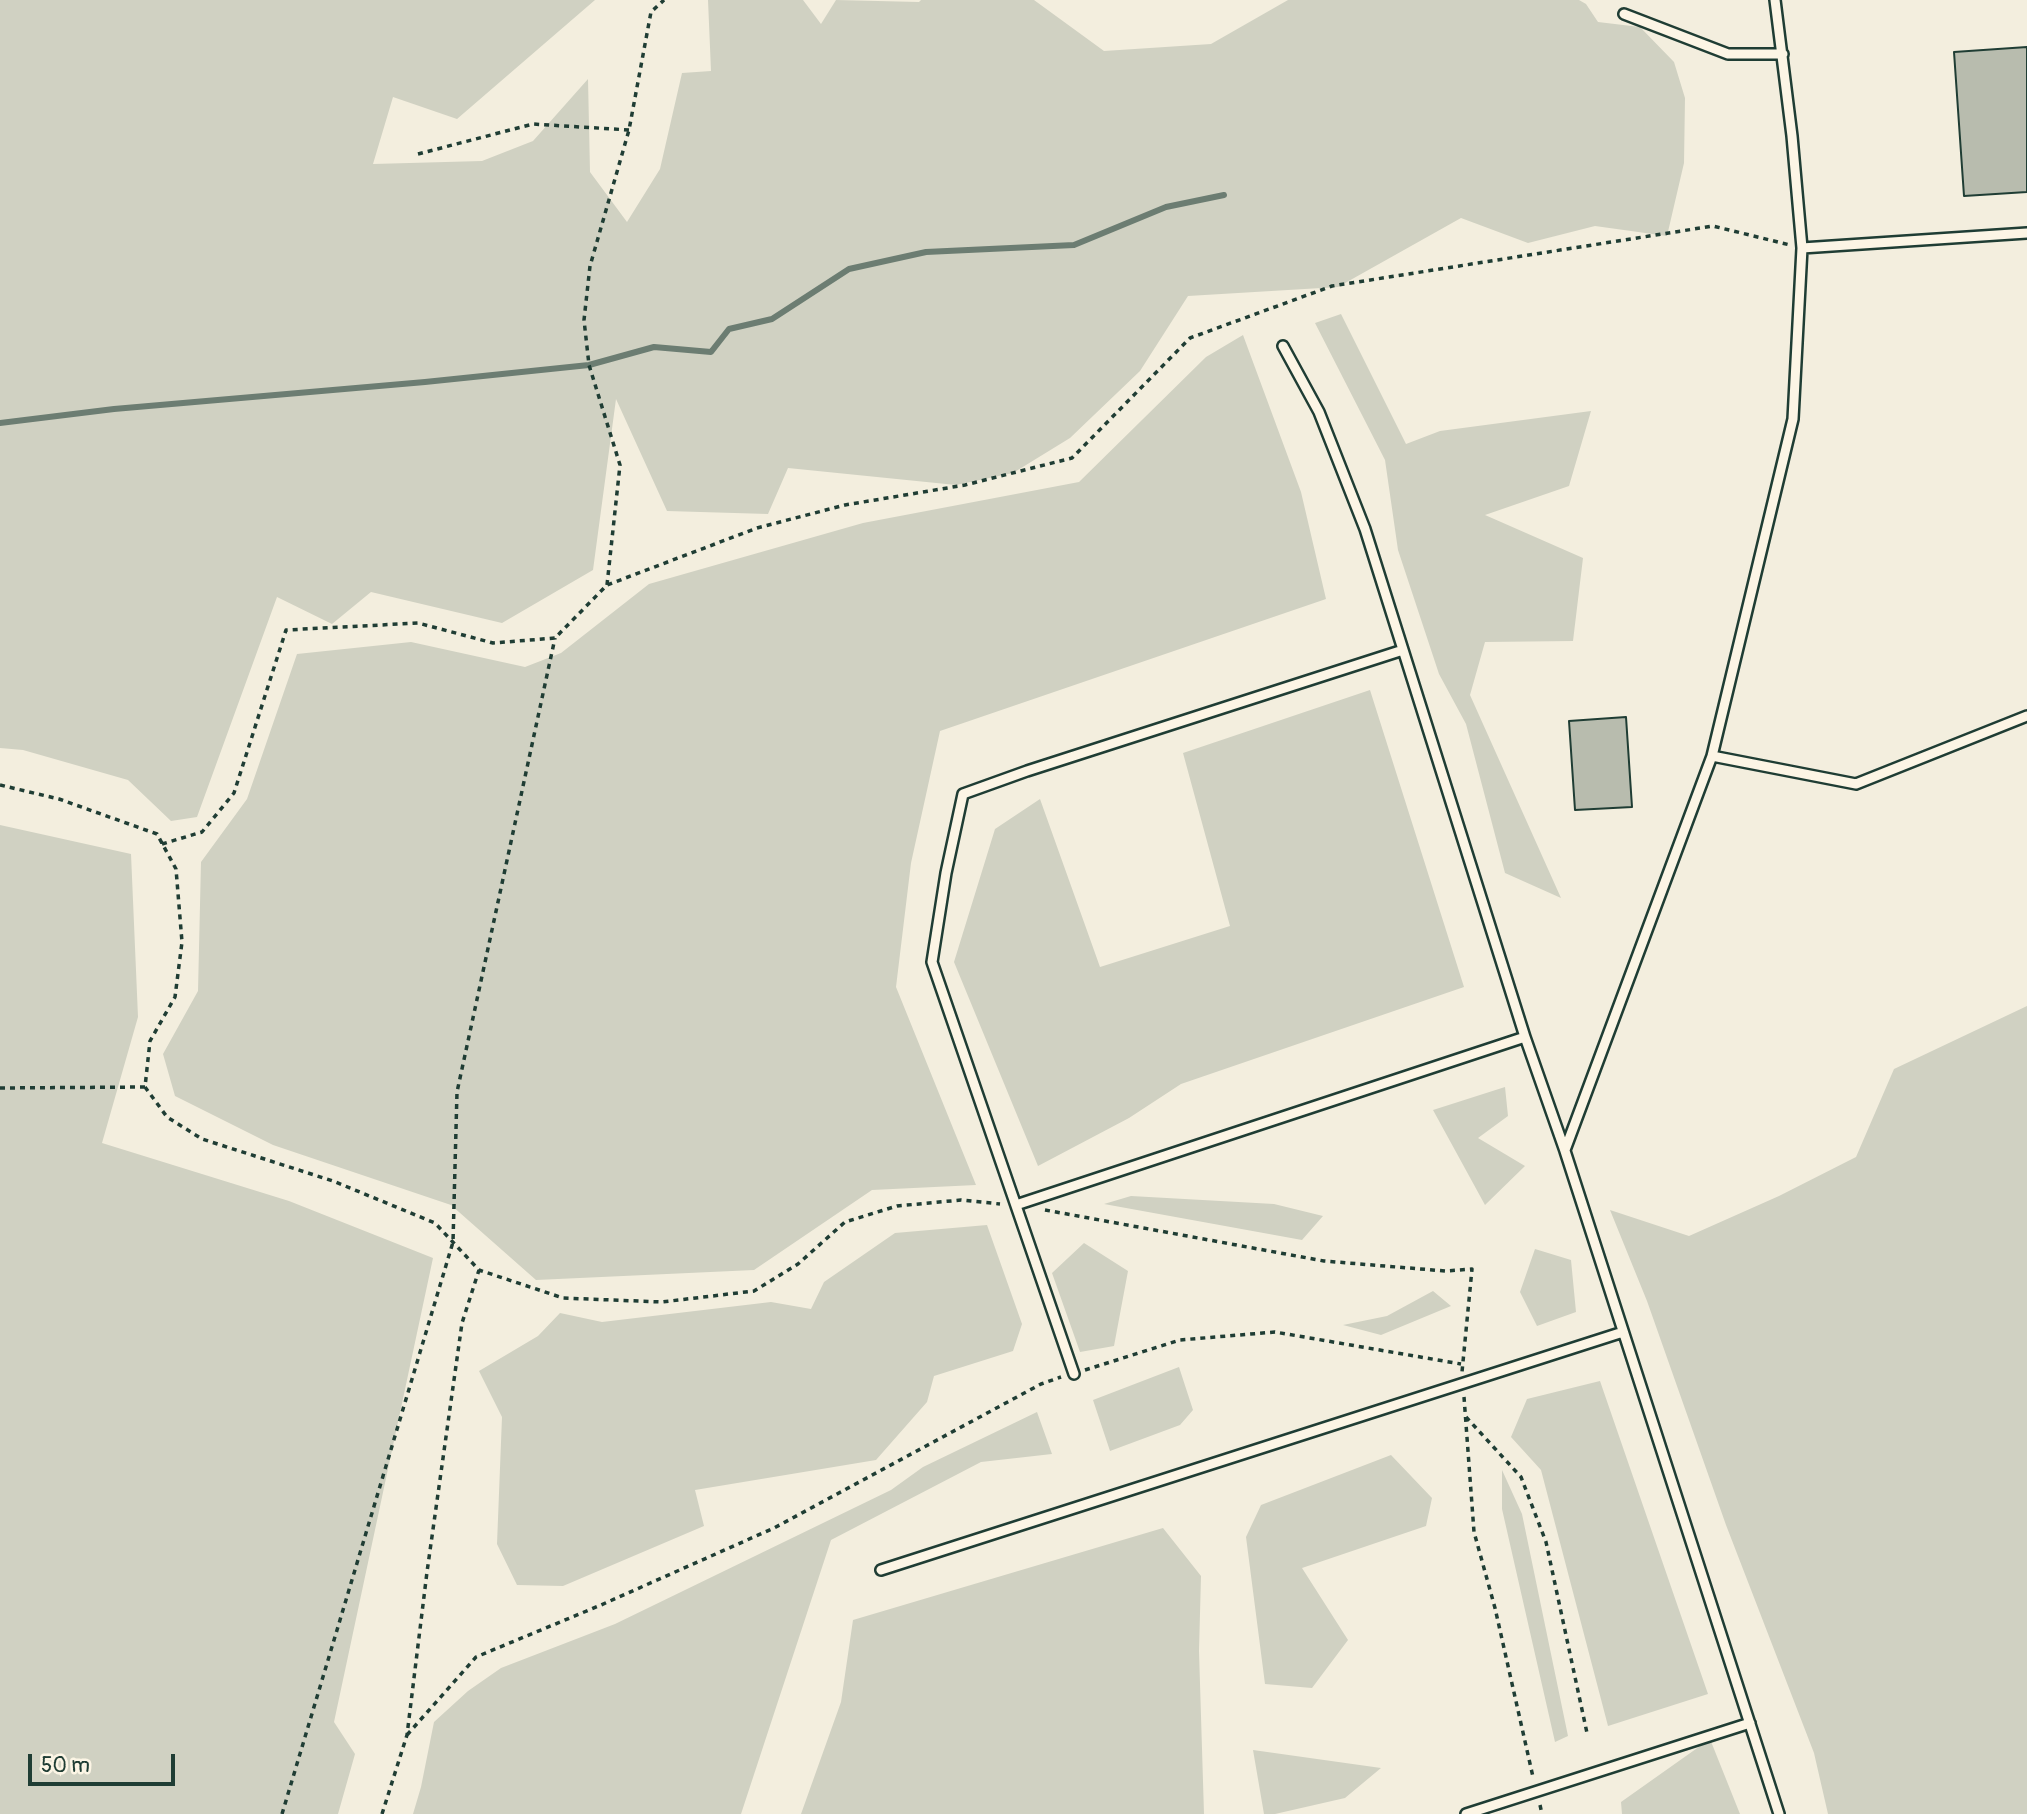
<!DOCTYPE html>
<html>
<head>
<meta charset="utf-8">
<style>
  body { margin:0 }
  #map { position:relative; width:2027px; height:1814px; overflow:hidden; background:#f3eede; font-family:Pangolin,sans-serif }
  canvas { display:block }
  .scale { position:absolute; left:28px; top:1754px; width:147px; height:32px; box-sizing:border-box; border:4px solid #1f3d34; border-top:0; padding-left:9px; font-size:21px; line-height:24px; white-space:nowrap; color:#1f3d34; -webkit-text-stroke:5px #fcf5e5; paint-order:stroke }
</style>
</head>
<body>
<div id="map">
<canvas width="2027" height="1814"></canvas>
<div class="scale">50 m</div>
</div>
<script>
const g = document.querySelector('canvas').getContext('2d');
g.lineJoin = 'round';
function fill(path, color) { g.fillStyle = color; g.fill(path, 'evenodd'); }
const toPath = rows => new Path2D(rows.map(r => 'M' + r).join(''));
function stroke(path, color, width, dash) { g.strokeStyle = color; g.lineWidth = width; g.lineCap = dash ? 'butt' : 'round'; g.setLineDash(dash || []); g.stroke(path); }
const green = toPath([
  [0,0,595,0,457,119,393,97,373,164,482,161,533,141,588,79,590,172,627,222,660,169,682,73,711,71,708,0,803,0,821,24,836,0,919,2,921,0,1034,0,1104,51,1211,44,1288,0,1579,0,1586,4,1598,22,1640,27,1674,62,1685,98,1684,163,1667,236,1595,226,1528,243,1461,218,1338,287,1188,296,1140,371,1070,438,1013,473,956,485,788,468,768,514,667,511,616,399,593,570,502,623,371,592,332,624,277,597,197,817,171,821,128,780,23,750,0,748],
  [1341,314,1406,444,1440,431,1591,411,1569,486,1485,515,1583,558,1573,641,1485,642,1470,695,1561,898,1505,873,1466,724,1439,674,1398,550,1385,460,1315,323],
  [1243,335,1301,492,1326,599,940,731,911,863,896,987,976,1185,872,1190,754,1270,536,1280,451,1205,273,1145,175,1096,163,1054,198,991,201,862,247,799,297,654,411,642,525,667,561,653,649,584,863,523,1079,482,1206,357],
  [1370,690,1464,987,1181,1084,1129,1118,1038,1166,954,962,995,829,1040,799,1100,967,1230,926,1183,753],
  [0,825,131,854,138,1017,102,1143,289,1201,433,1258,334,1722,355,1754,338,1814,0,1814],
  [2027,1006,2027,1814,1828,1814,1814,1753,1726,1525,1647,1301,1610,1210,1689,1236,1779,1196,1856,1157,1894,1069],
  [1505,1087,1508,1116,1478,1138,1525,1166,1485,1205,1433,1110],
  [1131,1196,1274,1204,1323,1216,1302,1240,1104,1204],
  [987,1225,1022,1324,1013,1351,934,1376,927,1402,876,1460,695,1490,704,1526,563,1586,517,1585,497,1544,502,1417,479,1371,538,1336,560,1313,602,1322,771,1302,811,1309,824,1282,895,1233],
  [1084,1243,1128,1271,1114,1346,1080,1352,1052,1273],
  [1535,1249,1571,1260,1576,1312,1537,1326,1520,1292],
  [1433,1291,1451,1306,1381,1335,1343,1325,1387,1316],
  [1179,1367,1193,1410,1180,1425,1110,1451,1093,1400],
  [1600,1381,1708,1694,1608,1726,1541,1470,1511,1437,1527,1399],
  [1037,1412,1052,1454,981,1462,831,1540,741,1814,413,1814,421,1787,434,1722,468,1691,501,1668,615,1624,891,1490,923,1467],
  [1391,1455,1432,1498,1426,1526,1302,1568,1348,1640,1312,1688,1265,1684,1246,1537,1261,1505],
  [1502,1470,1522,1514,1568,1736,1555,1742,1502,1509],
  [1163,1528,1201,1576,1199,1651,1204,1814,801,1814,841,1702,853,1620],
  [1710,1739,1740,1814,1622,1814,1621,1802],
  [1253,1750,1381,1768,1345,1798,1275,1814,1264,1814]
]);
const stream = toPath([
  [0,423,114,409,425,382,589,365,654,347,711,352,729,329,772,319,849,269,926,252,1074,245,1166,207,1224,195]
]);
const building = toPath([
  [2027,47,2027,192,1964,196,1954,52,2027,47],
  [1626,717,1632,807,1575,810,1569,721,1626,717]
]);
const path = toPath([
  [418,154,533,124,629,130],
  [607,585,620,465,589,365,584,320,590,266,629,130,651,12,664,0],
  [0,785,59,799,157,834,176,869,182,942,175,997,150,1041,145,1087,167,1117,202,1139,333,1181,435,1223,479,1270,563,1298,662,1302,754,1291,798,1264,845,1222,897,1206,961,1200,1000,1204],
  [162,844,202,832,234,793,286,630,418,623,493,643,555,638,607,585,757,528,845,505,965,485,1072,458,1190,338,1332,286,1713,226,1790,245],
  [0,1088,145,1087],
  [1045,1210,1324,1261,1445,1271,1472,1269,1462,1372],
  [1085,1370,1180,1340,1275,1332,1461,1364],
  [1464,1397,1474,1532,1495,1608,1533,1777],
  [1466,1417,1521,1477,1546,1542,1587,1733],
  [407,1735,476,1657,601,1605,774,1528,1041,1384,1061,1377],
  [1540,1805,1542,1814],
  [282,1814,453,1242,457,1092,555,638],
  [382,1814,407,1735,427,1572,462,1323,479,1270]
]);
const lane = toPath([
  [1624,14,1728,54,1783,54],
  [1802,248,2027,233],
  [1283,346,1319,412,1365,529,1525,1037,1565,1151,1779,1814],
  [1712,756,1856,784,2027,716],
  [1565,1150,1712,756,1793,419,1802,248,1792,136,1775,0],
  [1016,1205,1525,1037],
  [1074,1374,932,962,946,873,963,794,1027,771,1403,650],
  [881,1570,1623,1332],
  [1466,1814,1750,1723]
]);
fill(green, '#d0d1c2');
stroke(stream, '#6c7d72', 6);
fill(building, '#b8bcae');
stroke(building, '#1f3d34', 2);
stroke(lane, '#1f3d34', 14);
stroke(path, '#1f3d34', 3.5, [5, 5]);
stroke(lane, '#fcf5e5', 9);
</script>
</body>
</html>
